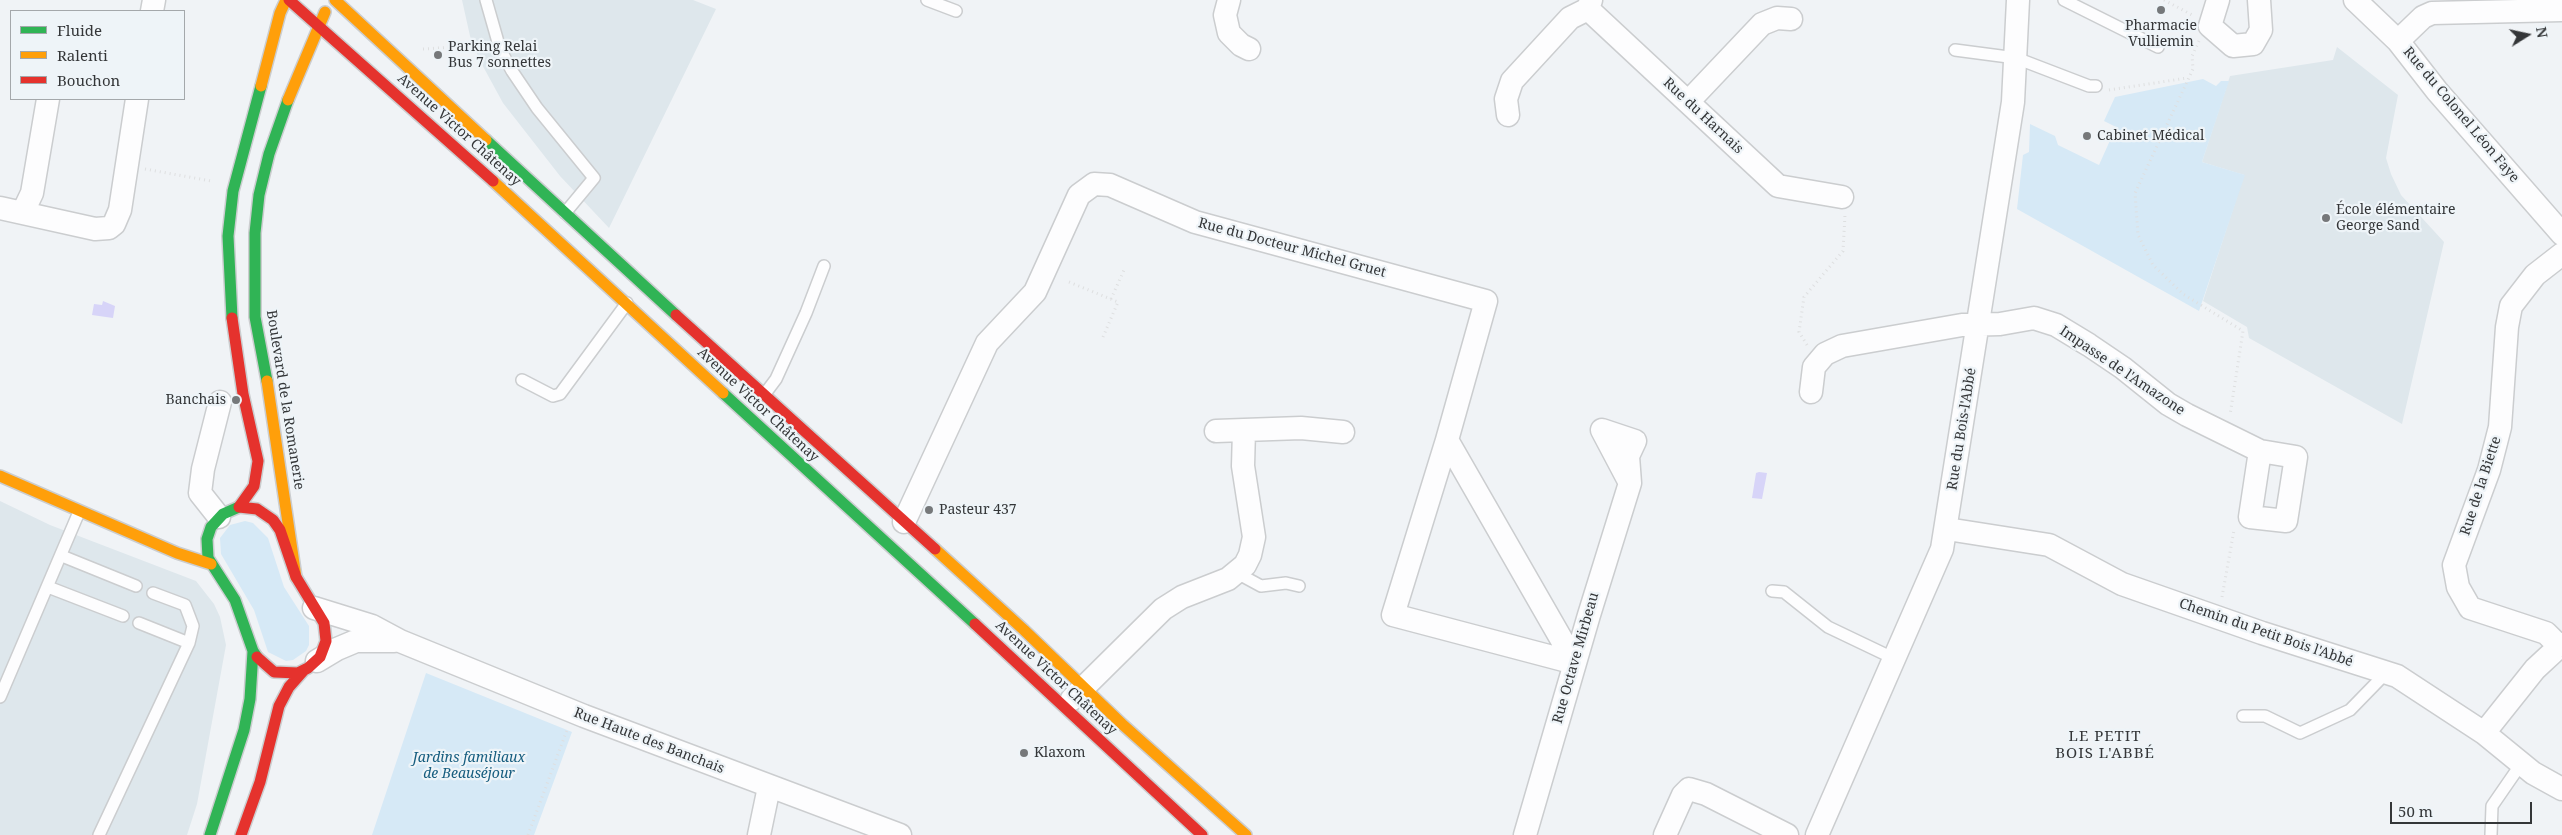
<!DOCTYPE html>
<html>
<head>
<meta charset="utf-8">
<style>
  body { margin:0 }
  #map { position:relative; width:2562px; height:835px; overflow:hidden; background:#f0f3f6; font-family:"Noto Serif",serif }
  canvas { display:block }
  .legend { position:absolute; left:10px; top:10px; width:175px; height:90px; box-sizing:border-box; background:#eef4f8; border:1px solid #a4a8ab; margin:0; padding:6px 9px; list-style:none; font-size:15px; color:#343638 }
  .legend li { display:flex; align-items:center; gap:10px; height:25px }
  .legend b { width:25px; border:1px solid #a4a8ab }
  .north { position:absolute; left:2502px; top:10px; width:50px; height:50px; -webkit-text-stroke:4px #eef4f8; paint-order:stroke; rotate:80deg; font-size:14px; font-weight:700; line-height:20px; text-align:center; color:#343638 }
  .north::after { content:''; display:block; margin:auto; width:18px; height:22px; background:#343638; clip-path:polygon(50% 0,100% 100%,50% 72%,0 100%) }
  .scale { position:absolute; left:2390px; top:802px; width:142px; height:22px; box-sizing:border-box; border:2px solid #343638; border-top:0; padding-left:6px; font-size:15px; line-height:18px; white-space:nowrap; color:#343638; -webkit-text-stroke:4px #eef4f8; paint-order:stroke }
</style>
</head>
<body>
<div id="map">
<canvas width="2562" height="835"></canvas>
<ul class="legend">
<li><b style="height:6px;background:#30b455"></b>Fluide</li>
<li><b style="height:6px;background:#ff9f0a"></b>Ralenti</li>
<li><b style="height:6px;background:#e5322d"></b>Bouchon</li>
</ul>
<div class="north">N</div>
<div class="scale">50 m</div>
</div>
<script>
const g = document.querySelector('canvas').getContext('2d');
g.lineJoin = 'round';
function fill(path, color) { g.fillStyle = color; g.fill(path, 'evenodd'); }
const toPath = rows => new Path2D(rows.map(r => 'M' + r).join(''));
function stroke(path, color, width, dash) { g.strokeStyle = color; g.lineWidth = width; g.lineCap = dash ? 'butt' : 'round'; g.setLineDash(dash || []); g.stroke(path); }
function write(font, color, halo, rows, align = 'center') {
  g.font = font + ' "Noto Serif",serif'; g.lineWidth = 4.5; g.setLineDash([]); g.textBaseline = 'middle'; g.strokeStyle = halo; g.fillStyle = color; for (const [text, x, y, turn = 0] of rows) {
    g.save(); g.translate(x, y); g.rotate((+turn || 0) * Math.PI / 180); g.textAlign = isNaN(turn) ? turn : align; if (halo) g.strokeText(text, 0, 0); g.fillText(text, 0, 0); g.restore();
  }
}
const built = toPath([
  [462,0,693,0,716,9,609,228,560,176,503,103,479,59,470,36],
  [2337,47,2398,95,2386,158,2391,174,2401,195,2444,242,2402,424,2249,338,2247,327,2203,301,2244,175,2202,162,2230,76,2333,60],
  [0,501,50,525,196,581,214,604,220,617,226,645,197,804,187,835,0,835]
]);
const green = toPath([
  [2203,79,2216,86,2221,81,2229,81,2202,162,2245,175,2199,311,2017,209,2023,155,2029,152,2030,124,2055,136,2058,145,2099,165,2116,127,2104,121,2115,97],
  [245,521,253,523,268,538,284,587,309,626,309,645,306,651,293,660,286,661,268,652,254,610,221,554,220,538,230,525],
  [426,673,572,732,534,835,372,835]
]);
const water = toPath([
  [103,301,115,306,113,318,92,315,94,304,102,305],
  [1759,472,1767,473,1762,499,1752,498,1756,473]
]);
const path = toPath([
  [2164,0,2194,16],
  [2199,41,2192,56,2193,69,2135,193,2138,235,2153,265,2183,294,2243,331,2230,415],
  [423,49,457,47],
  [2109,90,2187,78],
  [145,169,211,181],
  [1069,282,1118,302,1103,337],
  [1111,299,1124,270],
  [1807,345,1799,332,1804,297,1843,251,1845,215],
  [2222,597,2234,530],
  [528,835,567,730]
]);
const lane = toPath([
  [486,0,500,49,512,71,537,108,594,178,565,213],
  [927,0,956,11],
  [2064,0,2158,47],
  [1955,50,2016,58,2089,86,2096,86],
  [522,380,553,396,560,394,627,303],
  [764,395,776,379,806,313,824,266],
  [62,556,136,586],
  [1237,573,1261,586,1286,583,1299,586],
  [48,587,123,616],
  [1772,591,1784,592,1828,627,1895,659],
  [153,593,185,605,193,626,189,643],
  [0,697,79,512],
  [2243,716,2265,716,2300,733,2350,710,2386,673],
  [99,835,189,643,139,623],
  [2491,835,2492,806,2521,764]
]);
const street = toPath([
  [1229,0,1225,15,1229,33,1241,45,1249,49],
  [1591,0,1588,9,1778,186,1842,197],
  [2218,0,2210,26,2233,46,2253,44,2261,30,2259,0],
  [2355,0,2398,41,2437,91,2562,234],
  [152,11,154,0],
  [2398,41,2423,17,2432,13,2562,10],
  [1688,102,1762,24,1777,18,1791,19],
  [1508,115,1506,99,1512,81,1570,18,1588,9],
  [0,208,95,229,109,228,114,224,120,210,137,99],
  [23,212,32,193,48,99],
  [1811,392,1814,367,1825,354,1842,346,1962,325,2000,324,2034,318,2056,325,2089,345,2123,368,2168,404,2187,415,2260,451,2250,517,2286,521,2296,457,2260,451],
  [1216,431,1244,430],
  [1447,440,1393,615,1575,663],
  [219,517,200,493,203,469,220,402],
  [904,522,987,343,1035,292,1079,195,1094,184,1110,185,1195,222,1486,301,1447,440,1575,663],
  [1947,529,2049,545,2122,584,2262,633,2397,676,2484,733,2533,773,2562,789],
  [314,608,372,626,400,641,584,716,900,835],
  [2559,646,2546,633,2470,608,2458,587,2454,565,2489,470,2500,427,2507,327,2511,306,2535,275,2562,254],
  [317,661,337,649,356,641,394,641],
  [1072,699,1163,609,1182,597,1228,579,1245,565,1250,555,1254,537,1243,466,1244,430,1301,428,1343,432],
  [2484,733,2535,669,2562,644],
  [759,835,769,787],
  [1525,835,1589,615,1630,483,1628,456,1635,441,1602,430,1630,483],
  [1665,835,1683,795,1689,789,1706,794,1787,835],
  [1817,835,1942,549,2013,102,2018,0]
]);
const fast = toPath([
  [486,140,676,315],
  [232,318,228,236,233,191,261,86],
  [267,381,255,317,255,233,259,195,269,154,288,100],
  [723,393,975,624],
  [239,507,223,514,211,527,207,539,208,558,235,600,253,651,257,657],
  [210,835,244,730,250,699,253,651]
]);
const slow = toPath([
  [335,0,486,140],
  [261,86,280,13,286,0],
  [288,100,325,12],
  [493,181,723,393],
  [267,381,296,577],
  [0,476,177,553,211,564],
  [935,549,1024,630,1122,724,1246,835]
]);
const jam = toPath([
  [289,0,493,181],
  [676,315,935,549],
  [232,318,243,394,258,461,254,486,239,507],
  [239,507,257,509,273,520,280,530,296,577,324,623,326,641,320,657,308,668,298,673,274,672,257,657],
  [975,624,1202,835],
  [241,835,260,782,279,706,289,687,304,670]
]);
const markers = [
  [2161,10,5,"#76787a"],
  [438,55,5,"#76787a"],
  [2087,136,5,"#76787a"],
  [2326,218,5,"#76787a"],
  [236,400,5,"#76787a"],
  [929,510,5,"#76787a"],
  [1024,753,5,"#76787a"]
];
const poiNames = [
  ["Pharmacie",2161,26,"center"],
  ["Vulliemin",2161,42,"center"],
  ["Parking Relai",448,47],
  ["Bus 7 sonnettes",448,63],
  ["Cabinet Médical",2097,136],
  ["École élémentaire",2336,210],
  ["George Sand",2336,226],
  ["Banchais",226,400,"right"],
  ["Pasteur 437",939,510],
  ["Klaxom",1034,753]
];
const streetNames = [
  ["Rue du Colonel Léon Faye",2461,115,50],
  ["Rue du Harnais",1703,116,43],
  ["Avenue Victor Châtenay",459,130,42],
  ["Rue du Docteur Michel Gruet",1292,248,15],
  ["Impasse de l'Amazone",2122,371,34],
  ["Boulevard de la Romanerie",285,400,81],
  ["Avenue Victor Châtenay",758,405,43],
  ["Rue du Bois-l'Abbé",1962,429,-81],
  ["Rue de la Biette",2481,486,-72],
  ["Chemin du Petit Bois l'Abbé",2266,633,19],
  ["Rue Octave Mirbeau",1576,658,-74],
  ["Avenue Victor Châtenay",1056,678,43],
  ["Rue Haute des Banchais",649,741,21]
];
const parkNames = [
  ["Jardins familiaux",469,758],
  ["de Beauséjour",469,774]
];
const neighbourhoodNames = [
  ["LE PETIT",2105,737],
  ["BOIS L'ABBÉ",2105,754]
];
fill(built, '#dee7ec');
fill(green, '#d6e9f6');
fill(water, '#d7d4f8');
stroke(lane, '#cbcdcf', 14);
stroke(street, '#cbcdcf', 25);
stroke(fast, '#cbcdcf', 14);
stroke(slow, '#cbcdcf', 14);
stroke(jam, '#cbcdcf', 14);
stroke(path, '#dedfe0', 3, [1, 4]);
stroke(lane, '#fdfdfe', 11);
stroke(street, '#fdfdfe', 22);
stroke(fast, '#30b455', 11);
stroke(slow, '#ff9f0a', 11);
stroke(jam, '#e5322d', 11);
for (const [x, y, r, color] of markers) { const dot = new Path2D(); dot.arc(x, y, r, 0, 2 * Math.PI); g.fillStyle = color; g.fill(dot); stroke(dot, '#eef4f8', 2); }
write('14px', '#343638', '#eef4f8', poiNames, 'left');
write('14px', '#343638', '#eef4f8', streetNames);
write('italic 14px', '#165d7f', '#eef4f8', parkNames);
g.letterSpacing = '1px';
write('15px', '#343638', '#eef4f8', neighbourhoodNames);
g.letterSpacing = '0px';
</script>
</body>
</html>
